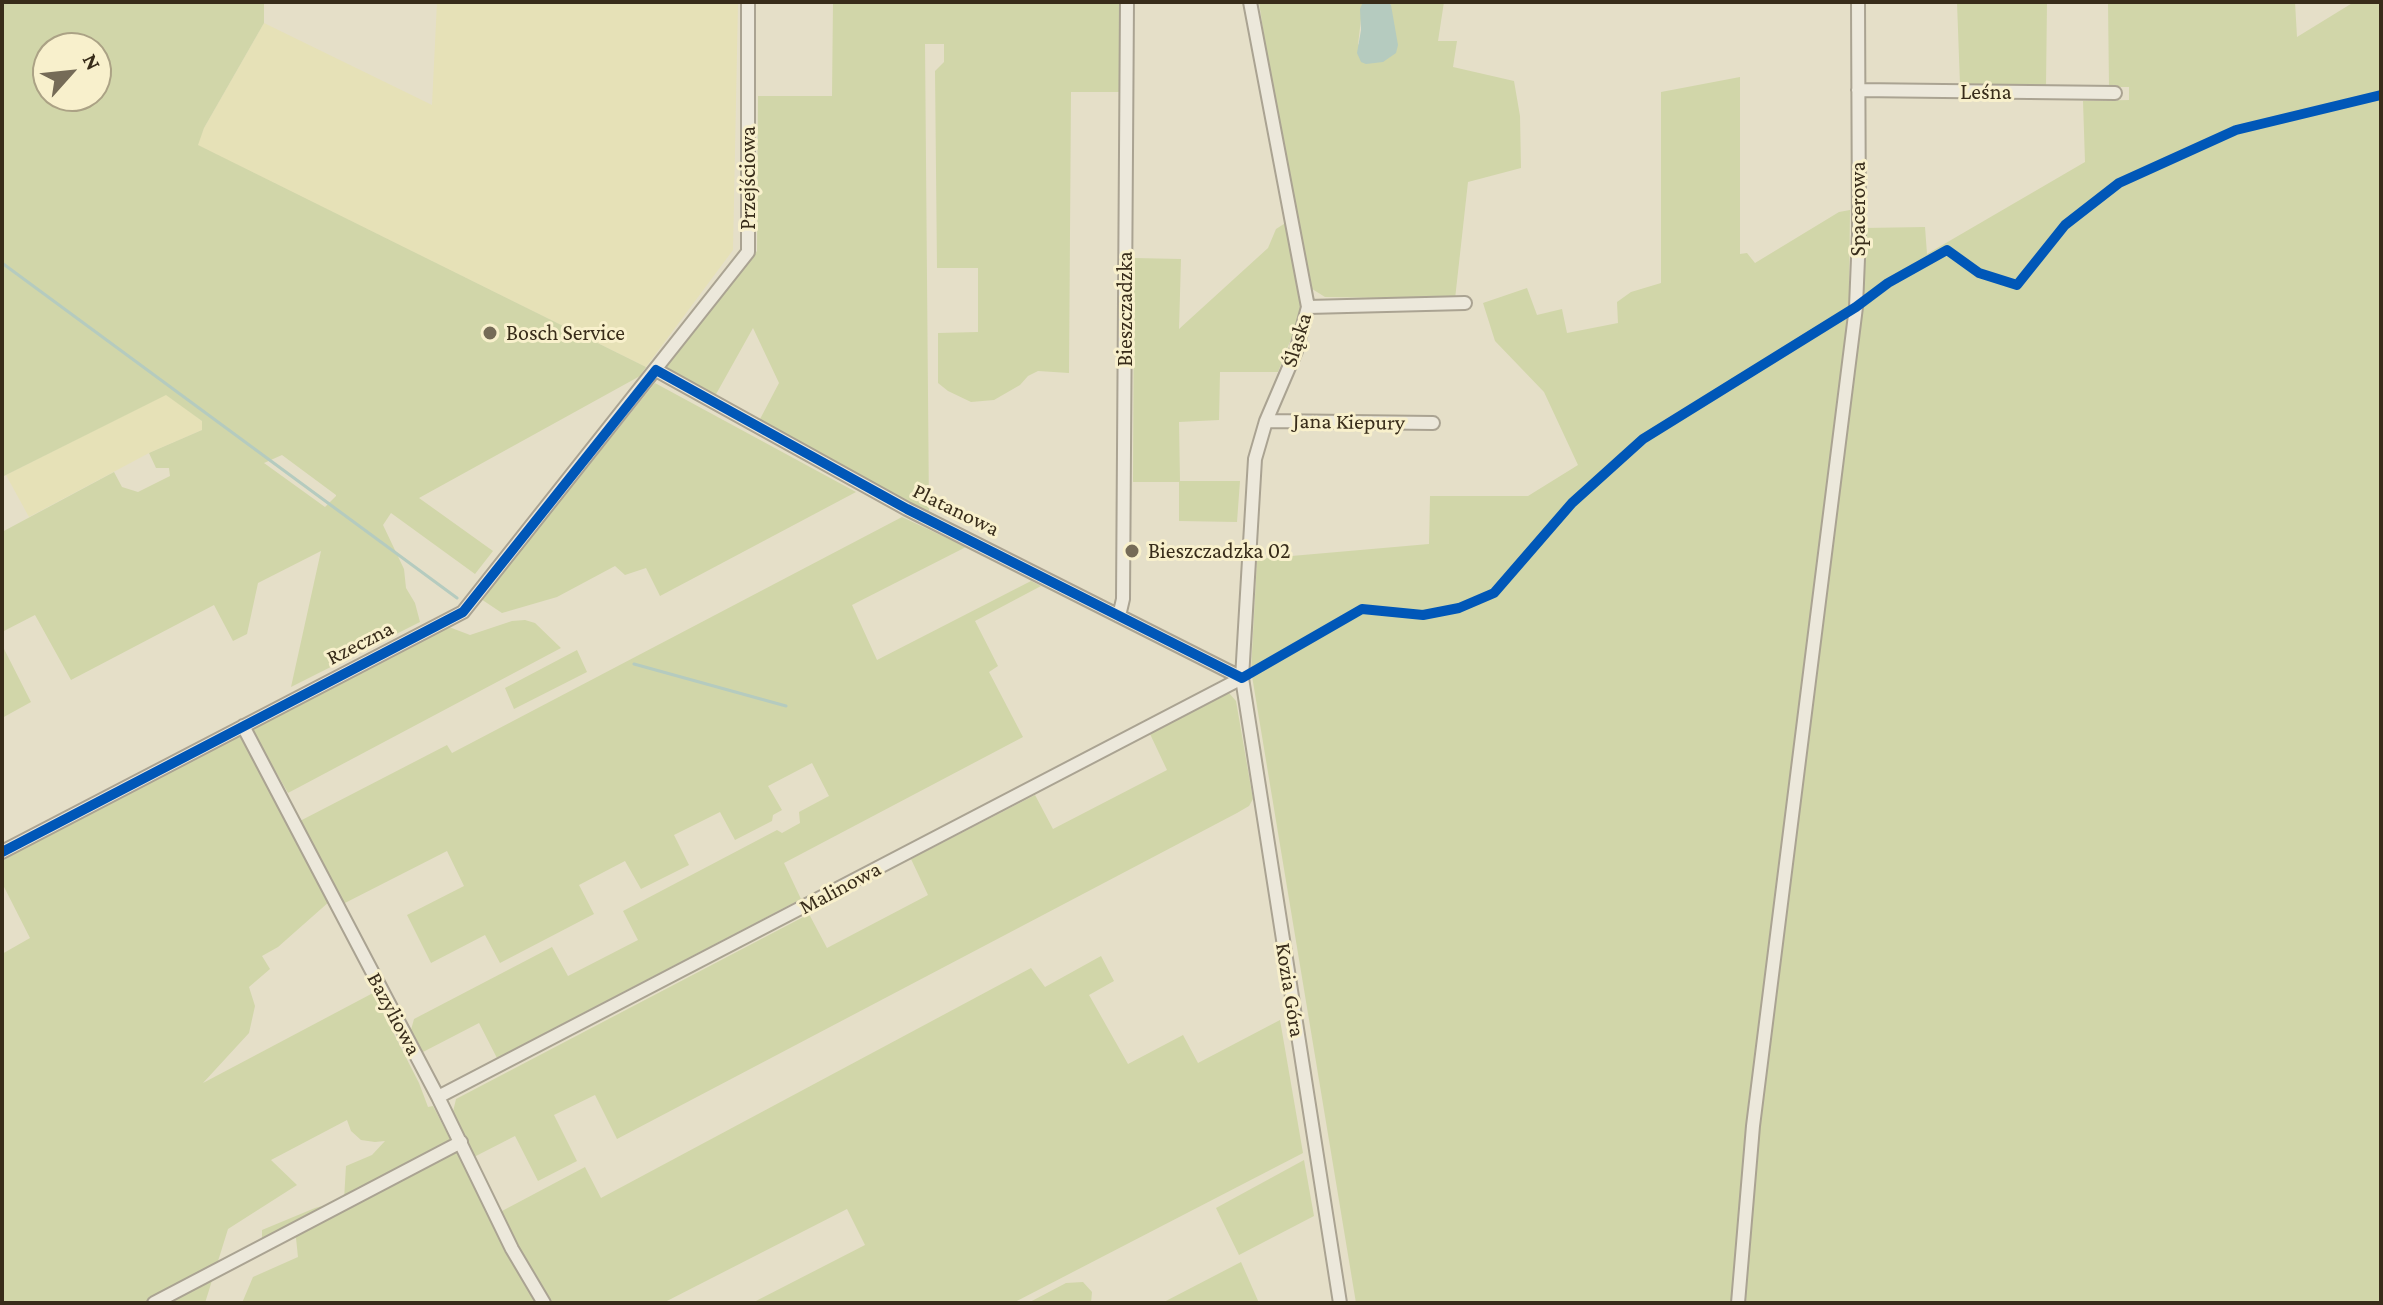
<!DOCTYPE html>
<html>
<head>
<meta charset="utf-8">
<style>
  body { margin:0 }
  #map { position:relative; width:2383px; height:1305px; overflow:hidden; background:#e5dfc8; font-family:"Crimson Pro",serif }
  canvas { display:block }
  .frame { position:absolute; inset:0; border:4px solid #382c1a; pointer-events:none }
  .north { position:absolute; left:32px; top:32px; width:80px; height:80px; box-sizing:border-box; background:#f8f0cc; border:2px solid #aba285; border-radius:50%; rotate:63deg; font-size:22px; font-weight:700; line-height:32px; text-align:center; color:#382c1a }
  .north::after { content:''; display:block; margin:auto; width:28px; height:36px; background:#756b57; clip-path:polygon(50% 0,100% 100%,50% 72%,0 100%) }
</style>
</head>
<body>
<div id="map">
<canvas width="2383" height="1305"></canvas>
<div class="frame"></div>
<div class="north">N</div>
</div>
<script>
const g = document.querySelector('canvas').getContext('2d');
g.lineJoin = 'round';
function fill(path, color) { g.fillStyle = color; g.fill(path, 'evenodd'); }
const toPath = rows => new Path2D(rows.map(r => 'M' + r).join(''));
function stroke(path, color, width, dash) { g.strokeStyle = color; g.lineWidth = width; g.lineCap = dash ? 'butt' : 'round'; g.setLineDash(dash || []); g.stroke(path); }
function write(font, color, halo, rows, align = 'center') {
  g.font = font + ' "Crimson Pro",serif'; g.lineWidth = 6; g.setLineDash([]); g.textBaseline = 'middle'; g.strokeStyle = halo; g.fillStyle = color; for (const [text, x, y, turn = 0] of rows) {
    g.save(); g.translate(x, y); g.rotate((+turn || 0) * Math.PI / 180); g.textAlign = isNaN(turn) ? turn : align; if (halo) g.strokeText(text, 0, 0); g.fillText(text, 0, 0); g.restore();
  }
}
const farmland = toPath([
  [437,2,738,2,733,250,646,367,197,145,204,128,264,23,432,105],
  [166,394,202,421,202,430,149,453,29,517,6,475]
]);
const green = toPath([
  [2,2,264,2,264,23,204,128,198,145,646,367,640,376,419,498,493,551,475,574,391,513,383,525,404,569,406,588,415,603,420,622,291,687,321,551,258,583,247,634,233,641,214,605,71,680,35,615,2,632,2,532,114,472,122,487,138,492,170,476,169,468,156,468,149,453,202,430,202,421,166,395,2,477],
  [48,48,96,48,96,96,48,96],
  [282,455,336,495,336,496,325,507,264,463],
  [833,2,1119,2,1119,92,1071,92,1069,373,1038,371,1028,376,1020,385,994,400,971,402,948,391,938,383,938,333,978,332,978,268,937,268,935,71,944,62,944,44,925,44,929,512,759,421,779,383,753,328,715,396,665,369,757,251,758,96,832,96],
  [1259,2,1363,2,1358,45,1391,5,1389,2,1444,2,1438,41,1457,41,1453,67,1514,81,1520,116,1521,168,1468,182,1455,299,1325,297,1309,287,1277,126],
  [1957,2,2047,2,2046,86,1960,85],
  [2108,2,2295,2,2297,37,2354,2,2381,2,2381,1303,1356,1303,1251,670,1257,559,1429,544,1430,496,1528,496,1578,465,1544,392,1495,341,1483,303,1527,288,1537,315,1562,309,1567,333,1618,323,1617,302,1631,292,1661,283,1661,92,1740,77,1740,254,1747,253,1755,263,1839,212,1850,210,1849,301,1864,292,1864,228,1925,227,1927,254,2085,162,2083,101,2129,100,2129,87,2109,87],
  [1287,222,1302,311,1278,372,1220,372,1219,420,1179,422,1180,481,1240,481,1237,522,1179,521,1179,482,1133,482,1134,258,1181,259,1179,329,1268,248,1276,229],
  [655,383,856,492,660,596,646,568,625,575,615,566,557,597,502,613,481,599],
  [902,517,966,547,852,605,877,660,1031,581,1041,586,975,621,998,666,989,672,1023,737,784,863,801,899,717,943,497,1058,479,1023,423,1052,411,1030,414,1019,552,947,568,976,638,940,623,911,777,830,782,833,800,823,799,812,829,796,812,763,768,786,782,810,773,815,772,821,735,840,720,812,674,835,689,865,641,889,625,861,579,885,594,914,500,963,485,935,431,963,407,915,464,886,447,851,341,905,298,822,447,745,452,753],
  [525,620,535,623,561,648,288,793,251,729,449,627,470,635,512,621],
  [2,645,31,702,2,718],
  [577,650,587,672,514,709,505,688],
  [1229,693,1236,701,1253,799,1249,806,1237,813,617,1139,595,1095,554,1115,577,1161,538,1181,515,1136,474,1157,452,1116,456,1099,809,914,827,948,928,895,911,859,1035,795,1053,829,1167,770,1150,734],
  [244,733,330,901,278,947,262,956,270,969,249,987,255,1006,249,1033,203,1083,373,993,419,1083,428,1107,433,1106,513,1260,540,1303,242,1303,253,1277,298,1257,296,1238,262,1243,262,1230,315,1208,344,1200,346,1166,372,1155,385,1141,375,1142,361,1140,351,1131,347,1120,271,1160,297,1185,228,1229,205,1303,2,1303,2,954,30,938,2,883,2,859],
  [1101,956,1114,981,1089,995,1128,1064,1183,1035,1198,1063,1280,1020,1303,1153,1013,1303,752,1303,865,1245,847,1209,663,1303,551,1303,515,1242,502,1211,585,1167,601,1198,1031,968,1045,987],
  [1304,1160,1314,1216,1239,1255,1216,1208],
  [1241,1262,1259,1303,1162,1303],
  [1083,1282,1092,1292,1091,1303,1028,1303,1066,1283]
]);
const water = toPath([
  [1363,2,1389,2,1391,5,1398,45,1396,53,1383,62,1366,64,1361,62,1357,53,1361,30,1360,9]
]);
const stream = toPath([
  [2,263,457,598],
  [634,664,786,706]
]);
const minor = toPath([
  [1250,2,1308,307,1296,351,1266,421,1255,459,1242,678,1340,1303],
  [1858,90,2115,93],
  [1308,307,1465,303],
  [656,370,907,509,1242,678],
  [1266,421,1433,423],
  [1119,616,1123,599,1127,2],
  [243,726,438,1097,512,1249,544,1303],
  [2,852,463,612,748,252,748,2],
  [438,1097,1242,678],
  [154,1303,461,1142],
  [1738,1303,1753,1126,1856,307,1859,234,1858,2]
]);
const cycleway = toPath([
  [2,852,463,612,656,370,907,509,1242,678,1362,609,1423,615,1459,608,1494,593,1572,503,1643,439,1856,307,1888,283,1947,250,1979,273,2017,285,2065,225,2119,183,2236,130,2381,95]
]);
const markers = [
  [490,333,8,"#756b57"],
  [1132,551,8,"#756b57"]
];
const streetNames = [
  ["Leśna",1986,92],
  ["Przejściowa",748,178,-90],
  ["Spacerowa",1858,209,-90],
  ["Bieszczadzka",1125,309,-90],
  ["Śląska",1297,340,-73],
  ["Jana Kiepury",1349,422,1],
  ["Platanowa",956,510,26],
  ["Rzeczna",360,643,-27],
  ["Malinowa",840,888,-28],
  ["Kozia Góra",1290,990,81],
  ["Bazyliowa",394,1014,62]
];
const poiNames = [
  ["Bosch Service",506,333],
  ["Bieszczadzka 02",1148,551]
];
fill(farmland, '#e6e1b7');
fill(green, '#d1d6a9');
fill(water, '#b5cbbf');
stroke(stream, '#b5cbbf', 3);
stroke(minor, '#aaa392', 16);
stroke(minor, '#ece8db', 12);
stroke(cycleway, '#0057b8', 10);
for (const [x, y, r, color] of markers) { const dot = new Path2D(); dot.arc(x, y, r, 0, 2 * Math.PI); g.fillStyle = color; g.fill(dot); stroke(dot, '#f8f0cc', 3); }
write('22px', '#382c1a', '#f8f0cc', streetNames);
write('22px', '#382c1a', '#f8f0cc', poiNames, 'left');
</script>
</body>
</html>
